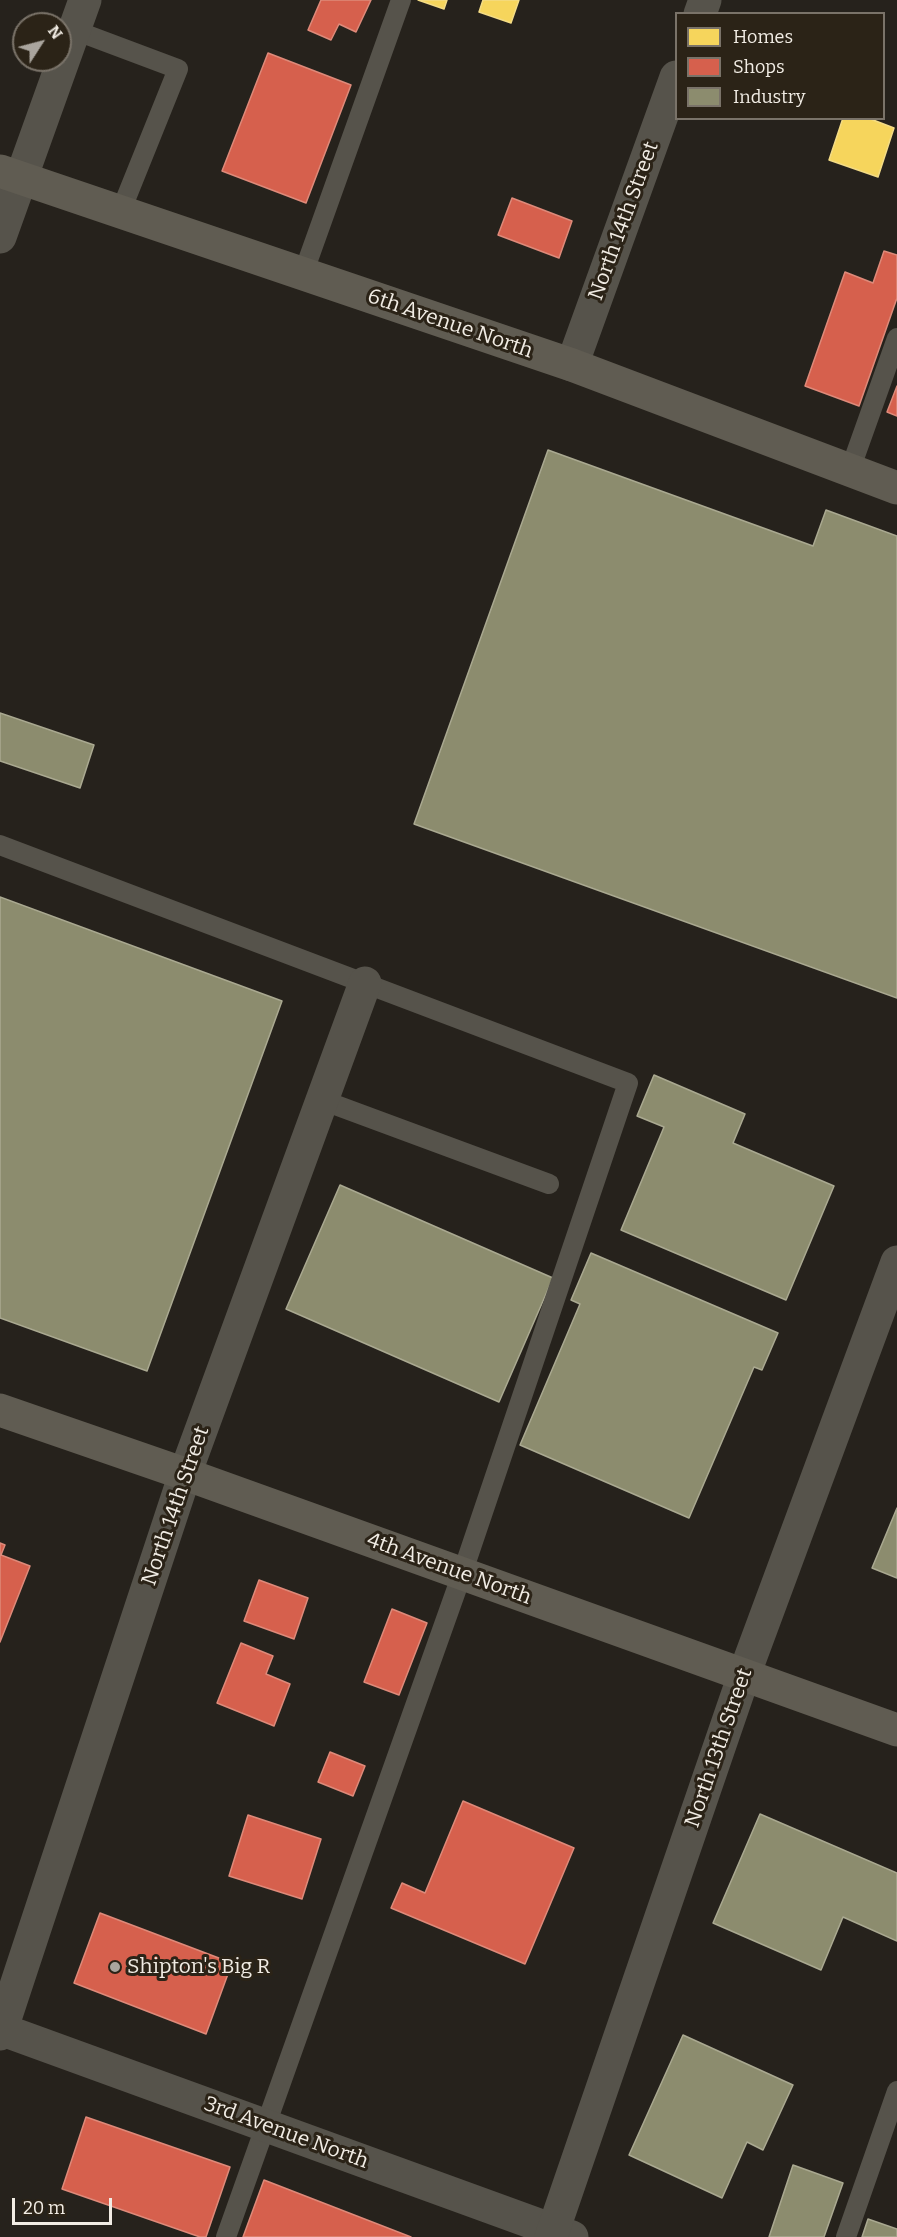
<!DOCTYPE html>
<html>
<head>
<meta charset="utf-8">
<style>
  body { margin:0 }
  #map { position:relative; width:897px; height:2237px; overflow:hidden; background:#26221c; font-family:Bitter,serif }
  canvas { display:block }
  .legend { position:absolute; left:675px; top:12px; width:210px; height:108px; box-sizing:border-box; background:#2b2317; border:2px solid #7a7369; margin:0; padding:8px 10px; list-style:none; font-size:18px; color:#f1ece4 }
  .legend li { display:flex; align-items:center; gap:12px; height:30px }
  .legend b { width:30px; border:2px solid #7a7369 }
  .north { position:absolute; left:12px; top:12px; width:60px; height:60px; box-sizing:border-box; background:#2b2317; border:2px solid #7a7369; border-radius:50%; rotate:54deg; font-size:16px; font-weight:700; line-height:24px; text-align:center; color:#f1ece4 }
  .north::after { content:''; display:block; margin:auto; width:21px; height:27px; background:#aaa59e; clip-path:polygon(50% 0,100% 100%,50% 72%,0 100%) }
  .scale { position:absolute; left:12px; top:2198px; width:100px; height:27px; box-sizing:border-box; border:3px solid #f1ece4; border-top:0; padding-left:8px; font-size:18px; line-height:21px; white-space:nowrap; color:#f1ece4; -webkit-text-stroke:4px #2b2317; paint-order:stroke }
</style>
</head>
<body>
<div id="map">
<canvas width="897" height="2237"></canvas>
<ul class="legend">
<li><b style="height:16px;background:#f6d55c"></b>Homes</li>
<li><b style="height:16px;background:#d6604d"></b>Shops</li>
<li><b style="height:16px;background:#8c8c6e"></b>Industry</li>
</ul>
<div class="north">N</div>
<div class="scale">20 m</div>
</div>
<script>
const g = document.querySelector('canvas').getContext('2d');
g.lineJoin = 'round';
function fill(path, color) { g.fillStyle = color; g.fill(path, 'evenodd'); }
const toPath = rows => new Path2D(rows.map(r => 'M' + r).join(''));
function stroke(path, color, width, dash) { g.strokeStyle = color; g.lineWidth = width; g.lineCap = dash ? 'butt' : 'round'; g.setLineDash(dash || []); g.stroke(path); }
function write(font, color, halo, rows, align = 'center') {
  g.font = font + ' Bitter,serif'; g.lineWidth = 6; g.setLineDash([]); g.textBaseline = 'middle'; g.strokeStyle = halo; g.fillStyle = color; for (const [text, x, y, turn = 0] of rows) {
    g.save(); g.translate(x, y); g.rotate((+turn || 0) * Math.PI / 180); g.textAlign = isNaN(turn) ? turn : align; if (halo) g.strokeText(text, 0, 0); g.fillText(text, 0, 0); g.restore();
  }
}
const homes = toPath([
  [418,0,447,0,444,9,418,0],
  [483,0,519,0,511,23,479,12,483,0],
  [843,118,868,118,894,128,878,177,829,160,843,118]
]);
const shops = toPath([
  [321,0,371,0,356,32,339,24,331,40,308,30,321,0],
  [268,53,351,85,306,203,222,171,268,53],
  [512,198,572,221,559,258,498,235,512,198],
  [884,251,897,255,897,298,859,406,805,386,845,272,873,283,884,251],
  [897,386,897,416,887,412,897,386],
  [0,1543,5,1545,1,1555,30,1566,0,1642,0,1543],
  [259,1580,308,1598,294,1639,244,1621,259,1580],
  [392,1609,427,1623,399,1695,364,1682,392,1609],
  [241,1643,273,1656,266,1674,290,1684,274,1726,217,1703,241,1643],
  [330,1752,365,1766,353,1796,318,1782,330,1752],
  [463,1801,574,1848,525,1964,391,1908,402,1883,425,1893,463,1801],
  [248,1815,321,1839,302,1899,229,1876,248,1815],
  [100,1913,232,1963,206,2034,74,1983,100,1913],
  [86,2117,230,2167,206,2237,200,2237,62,2189,86,2117],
  [264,2180,411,2237,243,2237,264,2180]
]);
const industry = toPath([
  [548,450,813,546,826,510,897,536,897,998,414,824,548,450],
  [0,713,94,745,80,788,0,761,0,713],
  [0,897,282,1001,147,1371,0,1318,0,897],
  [654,1075,745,1114,733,1143,834,1186,786,1300,621,1230,664,1127,637,1116,654,1075],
  [340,1185,553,1278,499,1402,286,1309,340,1185],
  [591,1253,778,1333,762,1370,754,1367,689,1518,520,1445,580,1304,571,1300,591,1253],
  [897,1508,897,1578,872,1568,897,1508],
  [760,1814,897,1873,897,1941,843,1917,821,1970,713,1923,760,1814],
  [683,2035,793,2085,763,2150,747,2142,722,2198,629,2155,683,2035],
  [793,2165,843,2183,824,2237,769,2237,793,2165],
  [868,2219,897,2229,897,2237,862,2237,868,2219]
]);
const service = toPath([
  [74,30,178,69,120,213],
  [303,274,401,0],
  [850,470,897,338],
  [0,845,628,1083,462,1574,226,2237],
  [322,1100,549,1184],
  [846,2237,897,2091]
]);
const minor = toPath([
  [700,14,705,0],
  [0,237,85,0],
  [572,365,676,77],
  [0,2029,572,2237],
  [0,2034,185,1474,365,983]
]);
const tertiary = toPath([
  [551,2237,744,1675,897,1262]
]);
const primary = toPath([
  [0,171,572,365,897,488],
  [0,1410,185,1474,897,1730]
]);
const markers = [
  [115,1967,6,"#aaa59e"]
];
const streetNames = [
  ["North 14th Street",624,221,-70],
  ["6th Avenue North",450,324,19],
  ["North 14th Street",176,1506,-71],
  ["4th Avenue North",449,1569,20],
  ["North 13th Street",719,1748,-71],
  ["3rd Avenue North",286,2133,20]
];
const poiNames = [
  ["Shipton's Big R",127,1967]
];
fill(homes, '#f6d55c');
stroke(homes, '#f4dc85', 1.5);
fill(shops, '#d6604d');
stroke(shops, '#de8a7a', 1.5);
fill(industry, '#8c8c6e');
stroke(industry, '#aaa991', 1.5);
stroke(service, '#56534b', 20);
stroke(minor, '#56534b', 33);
stroke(tertiary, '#56534b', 33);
stroke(primary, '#605c52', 33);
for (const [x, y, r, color] of markers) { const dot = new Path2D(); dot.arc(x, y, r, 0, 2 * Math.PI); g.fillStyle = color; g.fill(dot); stroke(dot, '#2b2317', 2); }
write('21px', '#f1ece4', '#2b2317', streetNames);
write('21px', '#f1ece4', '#2b2317', poiNames, 'left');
</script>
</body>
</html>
